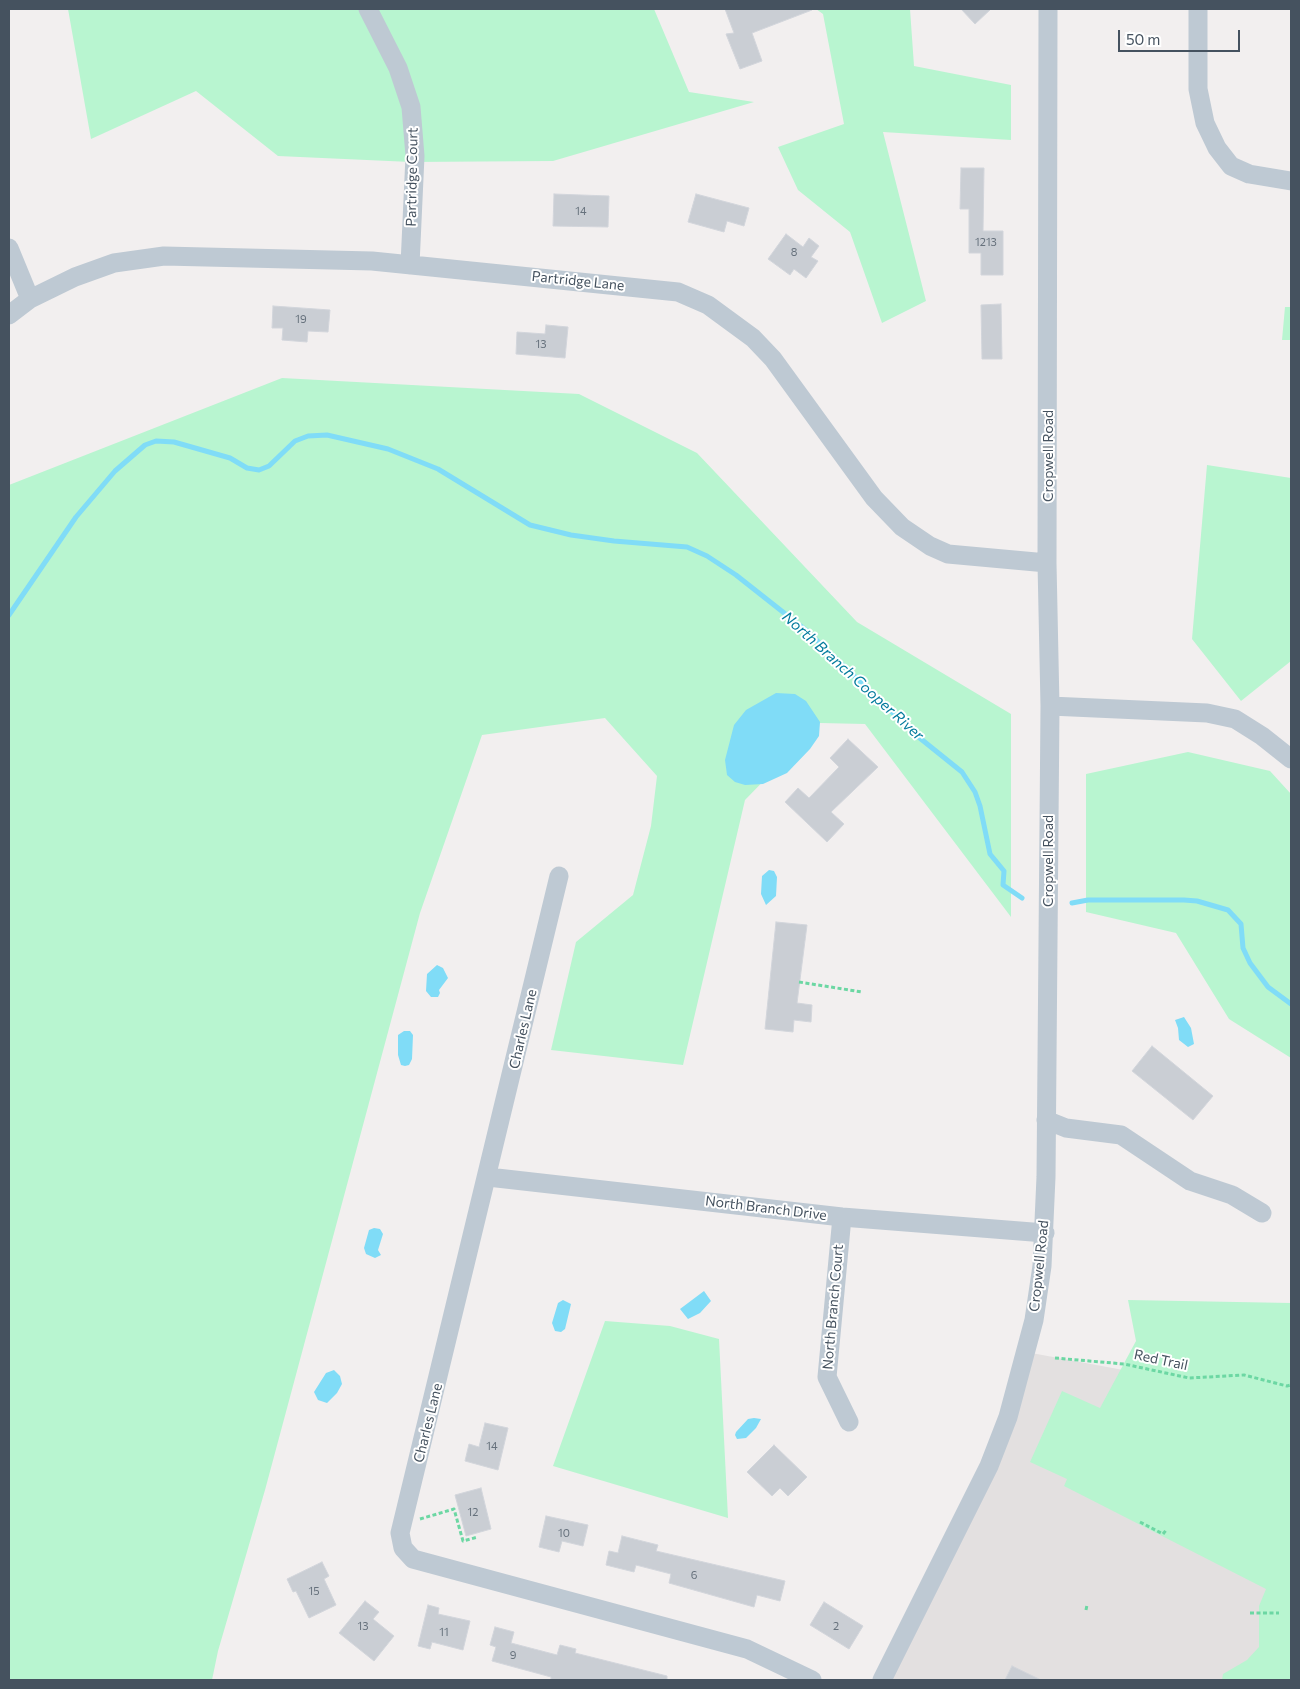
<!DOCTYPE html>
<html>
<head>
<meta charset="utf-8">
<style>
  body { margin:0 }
  #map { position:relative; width:1300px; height:1689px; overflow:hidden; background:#f2efef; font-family:Commissioner,sans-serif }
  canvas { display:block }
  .frame { position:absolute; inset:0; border:10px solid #45525f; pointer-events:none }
  .scale { position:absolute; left:1118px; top:30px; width:122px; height:22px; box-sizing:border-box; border:2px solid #45525f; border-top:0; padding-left:6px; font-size:15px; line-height:18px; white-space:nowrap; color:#45525f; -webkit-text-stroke:4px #fff; paint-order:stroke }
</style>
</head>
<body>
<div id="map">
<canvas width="1300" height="1689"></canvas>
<div class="frame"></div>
<div class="scale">50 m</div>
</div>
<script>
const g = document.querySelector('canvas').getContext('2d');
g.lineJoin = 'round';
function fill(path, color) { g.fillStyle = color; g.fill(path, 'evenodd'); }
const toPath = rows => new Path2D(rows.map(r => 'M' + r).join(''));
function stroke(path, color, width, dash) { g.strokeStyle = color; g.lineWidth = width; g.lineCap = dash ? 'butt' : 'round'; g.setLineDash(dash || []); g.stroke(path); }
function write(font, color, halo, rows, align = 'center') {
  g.font = font + ' Commissioner,sans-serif'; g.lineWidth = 4; g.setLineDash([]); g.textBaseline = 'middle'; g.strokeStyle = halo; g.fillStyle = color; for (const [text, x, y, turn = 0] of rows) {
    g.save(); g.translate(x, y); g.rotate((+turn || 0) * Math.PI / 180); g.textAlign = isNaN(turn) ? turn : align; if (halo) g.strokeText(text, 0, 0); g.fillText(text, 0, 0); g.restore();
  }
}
const education = toPath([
  [1026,1352,1291,1401,1291,1680,882,1680,940,1564]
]);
const green = toPath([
  [68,9,654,9,689,92,754,102,553,161,411,162,278,156,196,91,91,139],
  [816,9,910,9,914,66,1011,85,1011,140,883,132,926,301,882,323,850,232,798,190,778,147,844,124,823,14],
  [1285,307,1291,307,1291,340,1282,340],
  [282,378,579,394,697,453,857,622,1011,714,1011,917,865,724,820,723,745,800,683,1065,551,1050,576,942,633,895,651,826,657,776,605,718,482,735,420,913,265,1490,218,1651,212,1680,9,1680,9,485],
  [1207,465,1291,478,1291,661,1241,701,1192,639],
  [1188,752,1270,771,1291,794,1291,1058,1229,1019,1176,933,1086,912,1086,774],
  [1128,1300,1291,1303,1291,1680,1222,1680,1223,1674,1247,1660,1259,1647,1259,1606,1266,1589,1064,1486,1067,1479,1030,1462,1062,1391,1100,1408,1136,1341],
  [605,1321,670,1326,719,1339,728,1518,553,1466]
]);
const water = toPath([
  [776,693,795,694,806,701,820,722,819,736,810,749,787,773,763,784,745,785,735,782,727,775,725,760,734,725,746,710],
  [769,870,774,871,777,877,776,896,766,905,761,894,762,876],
  [437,965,443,968,448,978,439,990,440,993,438,997,431,997,426,991,427,974],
  [1184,1017,1191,1028,1194,1044,1188,1047,1179,1040,1178,1028,1175,1020],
  [404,1031,410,1031,413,1035,412,1059,409,1065,405,1066,401,1065,398,1055,398,1035],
  [374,1228,380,1229,383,1234,378,1250,381,1255,375,1258,366,1254,364,1248,369,1230],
  [704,1291,711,1301,700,1313,688,1319,680,1309],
  [563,1300,571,1304,565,1329,561,1332,555,1331,552,1323,558,1303],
  [334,1370,340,1376,342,1384,337,1393,327,1403,318,1400,314,1392,326,1373],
  [754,1418,761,1419,756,1428,746,1438,737,1439,735,1435,736,1432,748,1419]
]);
const stream = toPath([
  [9,615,76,517,115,471,145,445,156,441,174,442,230,458,247,468,259,470,269,466,295,441,308,436,327,435,388,449,438,469,530,525,571,535,614,541,687,547,707,556,736,575,807,631,916,735,962,772,975,792,980,806,990,854,1004,871,1003,885,1022,898],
  [1072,903,1088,900,1184,900,1197,901,1228,910,1241,924,1243,948,1250,963,1268,987,1291,1004]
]);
const building = toPath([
  [725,9,812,9,812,10,752,33,762,61,740,69,726,34,734,33,725,9],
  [961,9,991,9,975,24,961,9],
  [961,168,984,168,983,231,1003,231,1003,275,981,275,981,253,969,253,969,209,960,209,961,168],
  [554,194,609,196,608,227,553,226,554,194],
  [696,194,749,208,744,226,727,221,724,232,688,222,696,194],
  [786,234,803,247,809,238,819,246,811,257,818,261,806,278,794,269,790,275,768,259,786,234],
  [1001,304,1002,359,982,359,981,305,1001,304],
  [273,306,330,310,328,332,308,331,307,342,282,340,283,328,272,328,273,306],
  [546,325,568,327,565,358,516,354,517,332,545,334,546,325],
  [848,739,878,767,831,812,844,824,827,842,785,802,798,788,809,798,839,767,830,758,848,739],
  [776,922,807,925,797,1003,812,1005,811,1022,794,1020,793,1032,765,1029,776,922],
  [1152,1046,1213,1096,1193,1120,1132,1071,1152,1046],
  [485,1423,508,1428,498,1470,465,1461,469,1444,479,1447,485,1423],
  [774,1445,807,1477,788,1496,780,1488,772,1496,747,1472,774,1445],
  [481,1488,491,1529,466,1536,455,1495,481,1488],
  [546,1516,588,1525,583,1546,562,1541,559,1552,539,1547,546,1516],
  [622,1536,658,1545,656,1551,785,1581,780,1601,757,1595,754,1607,669,1583,671,1574,636,1565,634,1572,606,1565,609,1551,618,1553,622,1536],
  [322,1562,329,1576,324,1579,336,1605,309,1618,296,1591,293,1592,287,1579,322,1562],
  [365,1601,379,1612,373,1619,394,1636,374,1661,339,1633,365,1601],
  [824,1602,863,1626,849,1649,810,1625,824,1602],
  [428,1605,439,1608,438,1614,470,1621,463,1650,432,1642,430,1649,418,1646,428,1605],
  [495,1627,514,1632,511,1643,557,1655,560,1645,576,1649,575,1653,667,1676,667,1680,551,1680,551,1677,492,1661,496,1647,490,1645,495,1627],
  [1012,1666,1041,1680,1005,1680,1012,1666]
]);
const path = toPath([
  [799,982,862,992],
  [1055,1358,1124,1364,1189,1378,1244,1375,1287,1386,1291,1385],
  [420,1519,454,1509,463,1541,478,1537],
  [1140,1522,1163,1534,1167,1529],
  [1086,1610,1087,1605],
  [1250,1613,1279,1613]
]);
const minor = toPath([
  [368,9,398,68,411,107,415,156,410,265],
  [1198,9,1198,89,1205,123,1217,148,1231,166,1249,174,1291,181],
  [9,248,30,299],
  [9,315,30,299,75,277,114,263,164,256,372,261,678,292,708,305,753,338,773,359,874,498,902,527,930,546,948,554,1047,563],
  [1050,706,1207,713,1235,719,1262,736,1291,759],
  [559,876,400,1533,403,1548,413,1559,747,1649,812,1680],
  [1046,1120,1066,1128,1121,1135,1190,1181,1232,1195,1262,1213],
  [488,1177,842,1217,1045,1233],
  [842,1217,827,1377,849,1422],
  [882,1680,989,1466,1008,1417,1034,1320,1042,1266,1046,1177,1050,706,1047,563,1048,9]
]);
const numberNames = [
  ["14",581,211],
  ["1213",986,242],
  ["8",794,252],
  ["19",301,319],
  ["13",541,344],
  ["14",492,1446],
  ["12",473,1512],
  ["10",564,1533],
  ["6",694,1575],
  ["15",314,1591],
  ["13",363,1626],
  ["2",836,1626],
  ["11",444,1632],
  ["9",513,1655]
];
const streetNames = [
  ["Partridge Court",412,177,-89],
  ["Partridge Lane",578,281,6],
  ["Cropwell Road",1048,456,-90],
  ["Cropwell Road",1048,861,-90],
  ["Charles Lane",523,1029,-77],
  ["North Branch Drive",766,1208,7],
  ["Cropwell Road",1039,1266,-84],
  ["North Branch Court",833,1307,-85],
  ["Red Trail",1161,1360,12],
  ["Charles Lane",428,1423,-76]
];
const waterNames = [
  ["North Branch Cooper River",853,676,42]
];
fill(education, '#e3e0e0');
fill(green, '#b8f5d0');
fill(water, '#80dcf7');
stroke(stream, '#80dcf7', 5);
fill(building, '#caced4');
stroke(building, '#d2d5db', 1);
stroke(path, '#6cd7a3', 3, [4, 2.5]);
stroke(minor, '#bec9d3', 19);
write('11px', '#66717c', null, numberNames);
write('14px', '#45525f', '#fff', streetNames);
write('italic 15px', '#037b9d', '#fff', waterNames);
</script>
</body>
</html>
